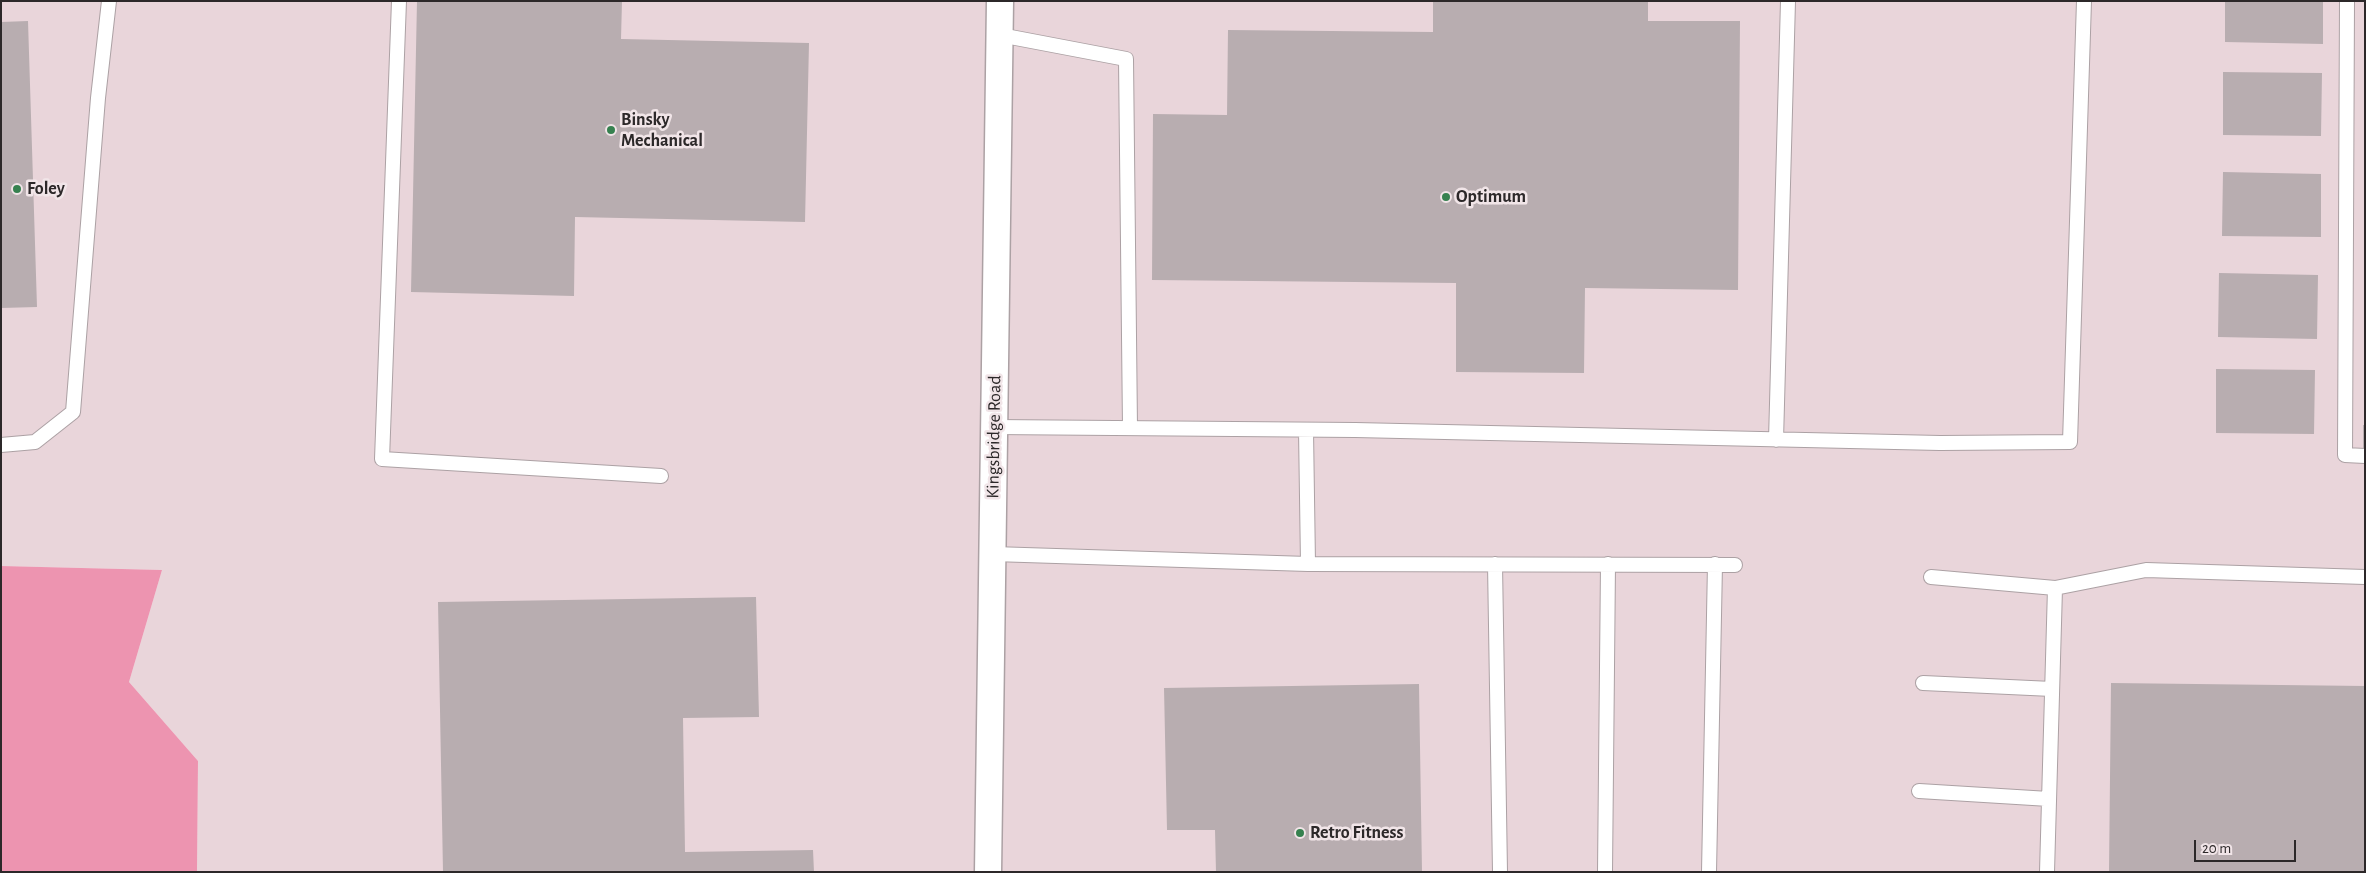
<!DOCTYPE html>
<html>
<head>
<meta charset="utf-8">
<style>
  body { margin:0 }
  #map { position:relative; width:2366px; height:873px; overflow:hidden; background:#f1e5e8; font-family:"Alegreya Sans",sans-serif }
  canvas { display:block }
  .frame { position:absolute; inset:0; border:2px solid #2c2829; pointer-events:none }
  .scale { position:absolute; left:2194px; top:840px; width:102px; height:22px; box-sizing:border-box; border:2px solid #2c2829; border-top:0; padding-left:6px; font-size:15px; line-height:18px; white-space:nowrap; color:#2c2829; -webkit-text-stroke:4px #f1e5e8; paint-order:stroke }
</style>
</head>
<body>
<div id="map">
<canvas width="2366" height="873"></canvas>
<div class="frame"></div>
<div class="scale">20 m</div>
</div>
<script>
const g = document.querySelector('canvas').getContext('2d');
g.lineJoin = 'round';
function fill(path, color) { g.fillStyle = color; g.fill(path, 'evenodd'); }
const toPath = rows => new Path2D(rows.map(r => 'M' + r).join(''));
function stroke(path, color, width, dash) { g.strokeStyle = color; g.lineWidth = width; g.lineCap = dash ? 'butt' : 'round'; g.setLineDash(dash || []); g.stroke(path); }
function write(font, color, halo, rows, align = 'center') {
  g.font = font + ' "Alegreya Sans",sans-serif'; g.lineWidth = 5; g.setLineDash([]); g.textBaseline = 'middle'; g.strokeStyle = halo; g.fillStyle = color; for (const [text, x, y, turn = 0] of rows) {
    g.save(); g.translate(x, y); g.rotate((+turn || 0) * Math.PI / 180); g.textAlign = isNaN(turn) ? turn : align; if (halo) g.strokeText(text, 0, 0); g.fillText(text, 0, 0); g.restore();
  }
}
const built = toPath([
  [1,1,2365,1,2365,872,197,872,198,761,129,682,162,570,1,566]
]);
const forest = toPath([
  [1,566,162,570,129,682,198,761,197,872,1,872]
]);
const building = toPath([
  [417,1,622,1,621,39,809,43,805,222,575,217,574,296,411,292],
  [1433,1,1648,1,1648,21,1740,21,1738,290,1585,288,1584,373,1456,372,1456,283,1152,280,1153,114,1227,115,1228,30,1433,32],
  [2225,1,2323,1,2323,44,2225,42],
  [28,21,37,307,1,308,1,22],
  [2223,72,2322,73,2321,136,2223,135],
  [2223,172,2321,174,2321,237,2222,236],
  [2219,273,2318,275,2317,339,2218,337],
  [2216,369,2315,370,2314,434,2216,433],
  [2363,425,2365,425,2365,450,2363,450],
  [756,597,759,717,683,718,685,852,813,850,814,872,443,872,438,602],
  [2111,683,2365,686,2365,872,2109,872],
  [1419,684,1422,872,1216,872,1215,830,1167,830,1164,688]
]);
const service = toPath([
  [399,1,382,459,661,476],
  [2347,1,2345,455,2365,456],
  [1000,35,1126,59,1130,428],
  [994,427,1355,430,1940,443,2070,442,2084,1],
  [1306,430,1308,564],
  [1776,440,1788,1],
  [1,445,35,442,73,412,98,98,109,1],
  [993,554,1308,564,1735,565],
  [1495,564,1500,872],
  [1931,577,2055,588],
  [1923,683,2052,689],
  [1919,791,2049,799],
  [1605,872,1608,564],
  [1709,872,1715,564],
  [2047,872,2055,588,2146,570,2365,577]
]);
const minor = toPath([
  [988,872,1000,1]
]);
const markers = [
  [611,130,5,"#36814f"],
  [17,189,5,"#36814f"],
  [1446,197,5,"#36814f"],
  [1300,833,5,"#36814f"]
];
const poiNames = [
  ["Binsky",621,120],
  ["Mechanical",621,141],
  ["Foley",27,189],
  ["Optimum",1456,197],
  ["Retro Fitness",1310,833]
];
const streetNames = [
  ["Kingsbridge Road",994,437,-89]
];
fill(built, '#e9d5da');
fill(forest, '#ed94b0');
fill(building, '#b8adb0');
stroke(service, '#aca1a4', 16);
stroke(minor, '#aca1a4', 29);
stroke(service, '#fff', 14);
stroke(minor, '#fff', 26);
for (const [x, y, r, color] of markers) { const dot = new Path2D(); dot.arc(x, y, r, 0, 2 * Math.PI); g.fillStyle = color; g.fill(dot); stroke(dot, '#f1e5e8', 2); }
write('bold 18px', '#2c2829', '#f1e5e8', poiNames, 'left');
write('18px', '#2c2829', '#f1e5e8', streetNames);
</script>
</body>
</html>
